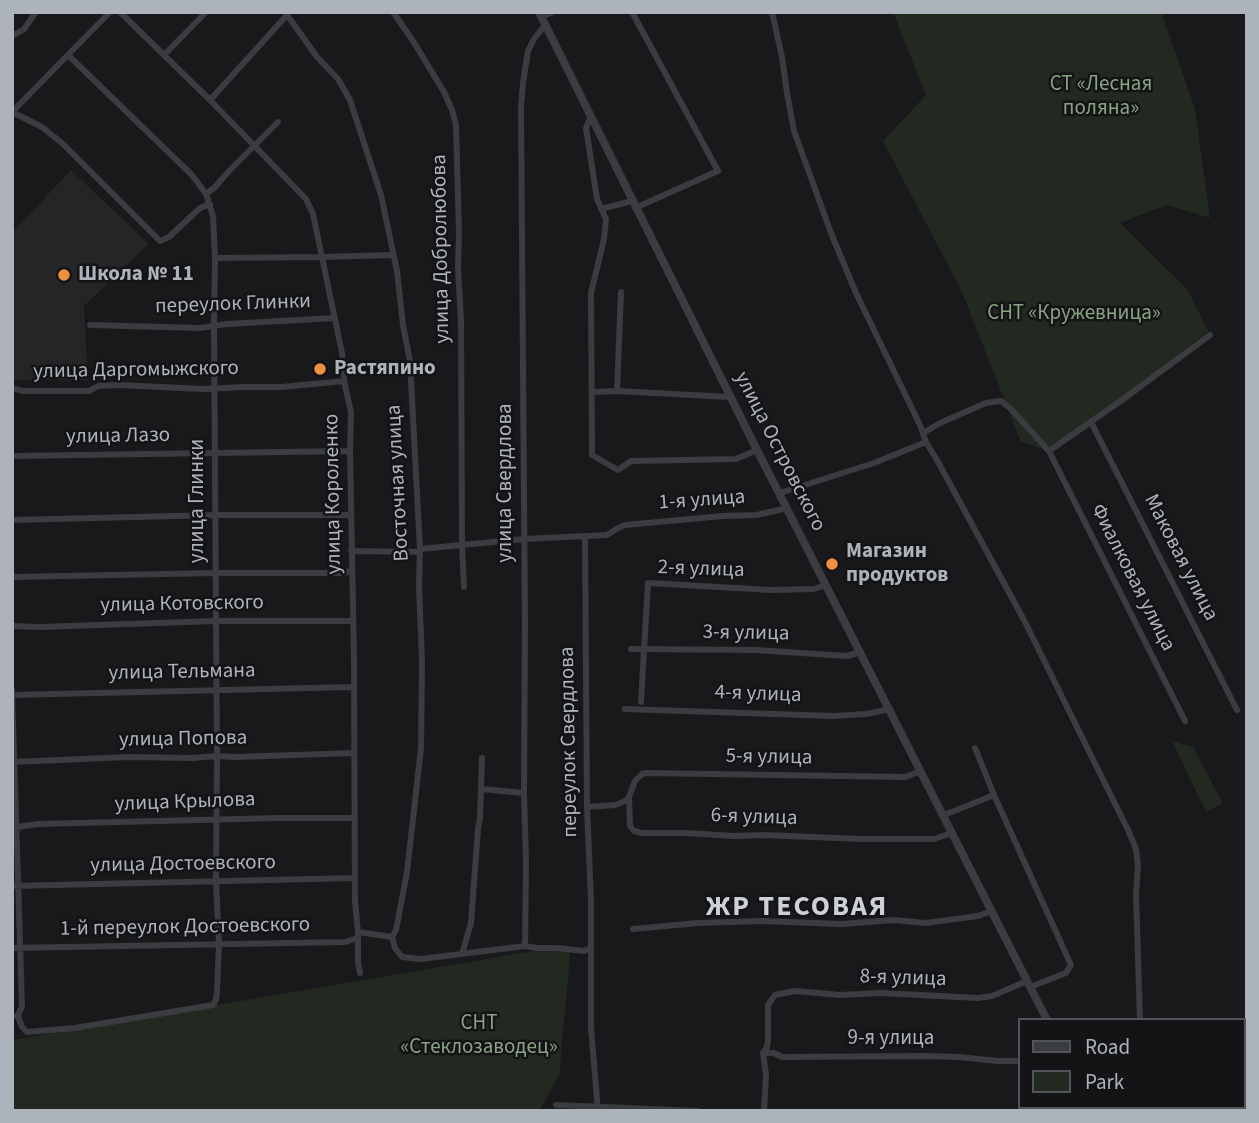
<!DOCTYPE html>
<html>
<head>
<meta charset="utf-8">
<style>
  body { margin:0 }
  #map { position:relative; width:1259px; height:1123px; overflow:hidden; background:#19191b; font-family:"Source Sans 3",sans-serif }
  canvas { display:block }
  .frame { position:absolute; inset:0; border:14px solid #acb3ba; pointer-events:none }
  .legend { position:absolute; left:1018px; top:1018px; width:228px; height:91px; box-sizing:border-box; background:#141416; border:2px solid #515458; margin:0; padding:9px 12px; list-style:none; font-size:21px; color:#acb3ba }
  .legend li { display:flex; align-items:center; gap:14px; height:35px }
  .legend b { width:35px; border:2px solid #515458 }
</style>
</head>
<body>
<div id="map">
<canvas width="1259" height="1123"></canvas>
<div class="frame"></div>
<ul class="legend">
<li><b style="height:9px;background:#3a3c40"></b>Road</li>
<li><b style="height:19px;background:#212921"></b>Park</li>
</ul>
</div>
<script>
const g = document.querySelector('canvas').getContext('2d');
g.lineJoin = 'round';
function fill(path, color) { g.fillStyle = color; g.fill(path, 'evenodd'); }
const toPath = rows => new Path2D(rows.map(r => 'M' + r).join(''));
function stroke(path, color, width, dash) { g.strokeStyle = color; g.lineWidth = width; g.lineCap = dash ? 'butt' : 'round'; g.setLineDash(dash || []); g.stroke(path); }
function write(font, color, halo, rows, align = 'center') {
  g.font = font + ' "Source Sans 3",sans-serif'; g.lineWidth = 5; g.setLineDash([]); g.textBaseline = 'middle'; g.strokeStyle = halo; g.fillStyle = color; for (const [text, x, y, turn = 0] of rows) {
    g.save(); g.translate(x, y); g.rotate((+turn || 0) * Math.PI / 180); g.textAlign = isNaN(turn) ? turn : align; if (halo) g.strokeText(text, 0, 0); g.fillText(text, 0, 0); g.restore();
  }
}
const built = toPath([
  [71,170,149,244,84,306,88,380,12,380,12,233]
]);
const green = toPath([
  [893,12,1161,12,1195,109,1210,218,1167,205,1120,223,1187,289,1208,331,1136,388,1049,451,1021,442,962,292,883,141,926,95],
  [1172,741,1193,747,1223,803,1206,812],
  [563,946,570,955,559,1076,539,1111,12,1111,12,1040]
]);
const minor = toPath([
  [110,12,12,112,42,127,63,144,160,241,169,237,200,208,210,204],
  [120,12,210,100,306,199,313,214,342,353,344,381,351,412,350,451,354,658,355,901,358,932,358,962,360,973],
  [285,12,317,57,338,79,350,100,381,195,397,271,403,325,410,361,420,549,419,586,422,661,421,748,407,872,396,930,392,937],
  [393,12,413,41,444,92,452,110,456,125,459,233,458,268,461,320,462,545,464,587],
  [632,12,718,171,635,208],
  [772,12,782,57,787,93,794,131,831,233,856,293,920,425,926,442,937,460,1024,620,1128,830,1136,849,1138,865,1136,895,1140,1020],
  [541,17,553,12],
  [12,36,24,29,36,12],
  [165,54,206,12],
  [210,100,287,15],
  [590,118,586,128,597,199,606,219,604,239,591,293,592,455,618,470,631,461,736,459,757,450],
  [206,194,214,188,231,169,278,122],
  [601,209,632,201],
  [215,258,322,257,393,255],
  [90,325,200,328,227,324,335,318],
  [12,388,22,391,89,391,98,386,119,385,203,389,244,387,282,387,344,381],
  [617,391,621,292],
  [592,392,617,391,730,397],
  [1091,422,1237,710],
  [923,433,940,423,986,403,1001,401,1011,409,1049,451,1185,721],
  [1049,451,1122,400,1210,335],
  [12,456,350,451],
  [780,493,874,463,926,442],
  [12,520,216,515,351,515],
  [585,536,587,807,591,901,591,1028,598,1111],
  [420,549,524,539,607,535,618,528,625,525,723,516,757,515,787,508],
  [351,551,420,552],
  [12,577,216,573,344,573,351,571],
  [12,626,40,627,216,621,353,621],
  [631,649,755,650,847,656,861,652],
  [12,690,22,1006,18,1016],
  [12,695,353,687],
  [641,702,648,583,771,590,814,589,826,585],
  [625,709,834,716,866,714,890,709],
  [975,748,994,795,1071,965,1066,973,1030,987],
  [12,762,128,757,193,758,217,756,236,757,353,753],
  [482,789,524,793],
  [629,797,635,781,642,774,646,773,905,777,921,771],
  [587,807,615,805,625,801,629,797,630,826,634,831,642,833,686,833,733,836,765,835,861,839,934,839,952,833],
  [944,815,994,795],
  [17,827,38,824,279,818,354,818],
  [12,886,355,878],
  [633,929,698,923,762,921,841,924,894,920,926,923,978,916,992,911],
  [358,932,392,937,395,948,402,957,421,959,525,946,537,948,557,948,584,951,591,948],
  [525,946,526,862,524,793,525,624,521,107,523,83,528,51,534,39,545,25],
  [12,948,345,942,358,938],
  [462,954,471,923,478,829,480,818,482,758],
  [12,1016,18,1016,22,1027,27,1032,75,1028,213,1005,216,1000,217,991,219,944,216,881,217,756,214,327,215,258,213,216,206,194,192,175,68,55],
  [763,1053,774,1053,782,1057,924,1056,959,1057,998,1061,1019,1061],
  [556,1105,698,1111],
  [764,1111,766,1075,763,1053,767,1047,768,1040,768,1005,775,995,795,991,840,995,881,993,978,998,992,996,1027,981],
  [1140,1111,1140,1107]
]);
const tertiary = toPath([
  [539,12,757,450,1047,1020],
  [1091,1107,1093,1111]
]);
const markers = [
  [64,275,7,"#ed913f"],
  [320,369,7,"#ed913f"],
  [832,564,7,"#ed913f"]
];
const parkNames = [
  ["СТ «Лесная",1101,85],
  ["поляна»",1101,109],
  ["СНТ «Кружевница»",1074,314],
  ["СНТ",479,1024],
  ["«Стеклозаводец»",479,1048]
];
const streetNames = [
  ["улица Добролюбова",442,249,-91],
  ["переулок Глинки",233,305,-2],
  ["улица Даргомыжского",136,371,-1],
  ["улица Лазо",118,437,-1],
  ["улица Островского",779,452,63],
  ["Восточная улица",399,483,-93],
  ["улица Свердлова",506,483,-90],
  ["улица Короленко",334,494,-91],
  ["улица Глинки",198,501,-90],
  ["1-я улица",702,501,-4],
  ["Маковая улица",1180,558,63],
  ["2-я улица",701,570,2],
  ["Фиалковая улица",1132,578,63],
  ["улица Котовского",182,605,-1],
  ["3-я улица",746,634,1],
  ["улица Тельмана",182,673,-1],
  ["4-я улица",758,695,2],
  ["улица Попова",183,740,-1],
  ["переулок Свердлова",570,742,-91],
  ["5-я улица",769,758,1],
  ["улица Крылова",185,803,-2],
  ["6-я улица",754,818,2],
  ["улица Достоевского",183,865,-1],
  ["1-й переулок Достоевского",185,928,-1],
  ["8-я улица",903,979,2],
  ["9-я улица",891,1039]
];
const poiNames = [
  ["Школа № 11",78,275],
  ["Растяпино",334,369],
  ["Магазин",846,552],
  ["продуктов",846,576]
];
const districtNames = [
  ["ЖР ТЕСОВАЯ",797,909]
];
fill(built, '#252528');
fill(green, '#212921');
stroke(minor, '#3a3c40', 6);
stroke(tertiary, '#3a3c40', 8);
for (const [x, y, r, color] of markers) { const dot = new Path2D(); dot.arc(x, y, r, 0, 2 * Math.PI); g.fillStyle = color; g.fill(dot); stroke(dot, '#141416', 2.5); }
write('21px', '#88a483', '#141416', parkNames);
write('21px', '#acb3ba', '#141416', streetNames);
write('bold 21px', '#acb3ba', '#141416', poiNames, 'left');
g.letterSpacing = '2px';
write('bold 28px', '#ccd1d6', '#141416', districtNames);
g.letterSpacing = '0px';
</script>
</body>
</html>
